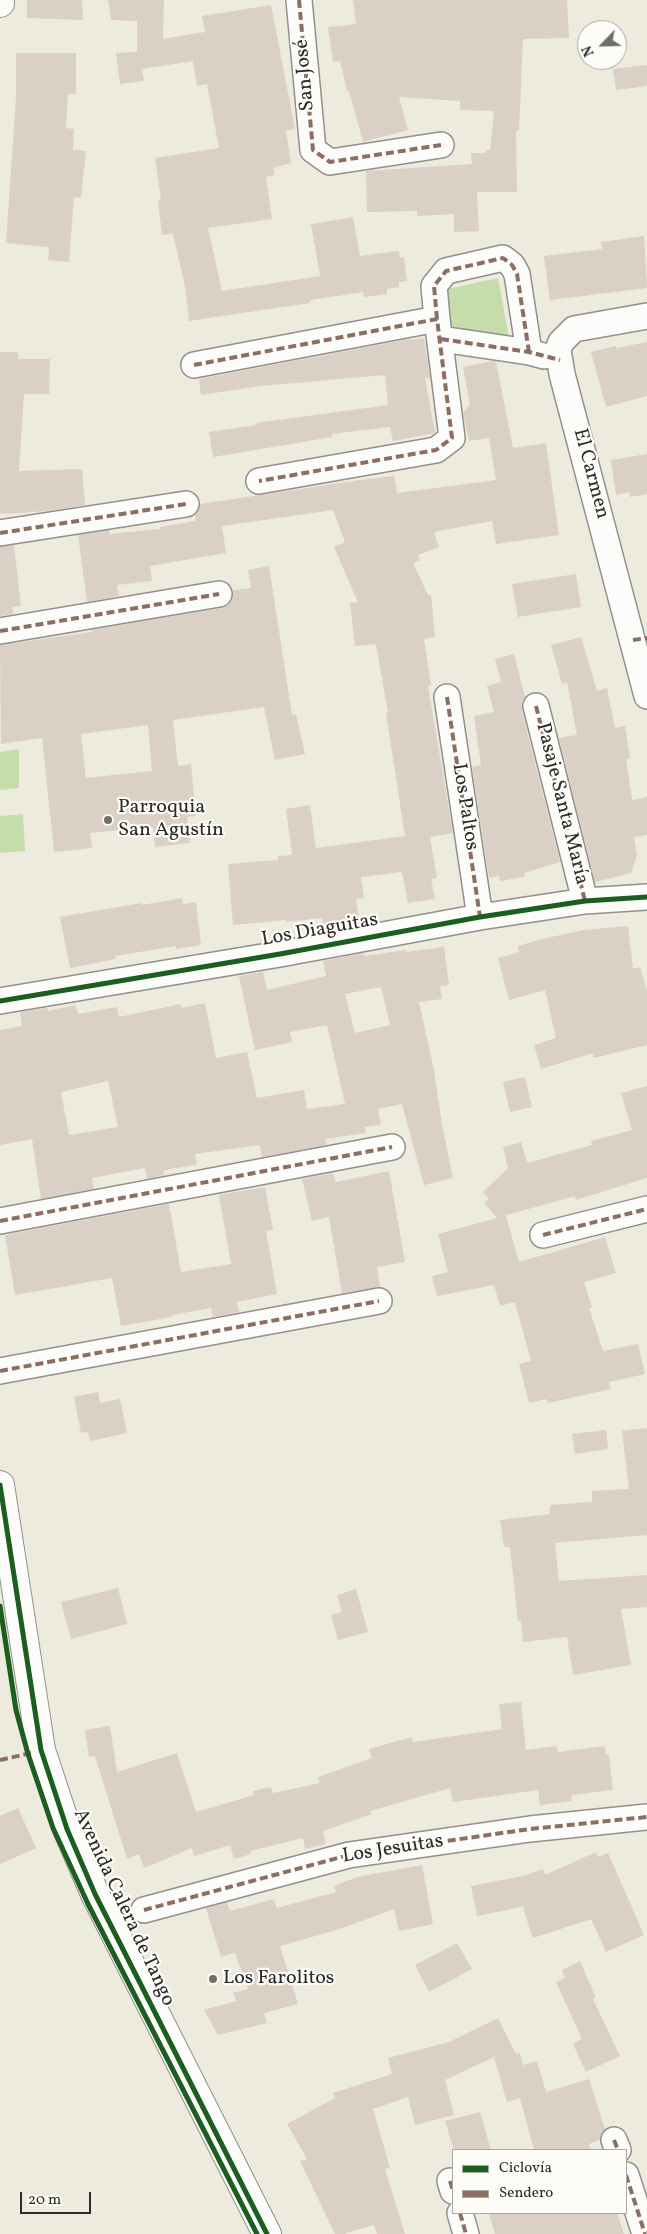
<!DOCTYPE html>
<html>
<head>
<meta charset="utf-8">
<style>
  body { margin:0 }
  #map { position:relative; width:647px; height:2234px; overflow:hidden; background:#edeade; font-family:Vollkorn,serif }
  canvas { display:block }
  .legend { position:absolute; left:452px; top:2149px; width:175px; height:65px; box-sizing:border-box; background:#fdfcf7; border:1px solid #a9a8a5; margin:0; padding:6px 9px; list-style:none; font-size:15px; color:#2b2b2b }
  .legend li { display:flex; align-items:center; gap:10px; height:25px }
  .legend b { width:25px; border:1px solid #a9a8a5 }
  .north { position:absolute; left:577px; top:20px; width:50px; height:50px; box-sizing:border-box; background:#fdfcf7; border:1px solid #a9a8a5; border-radius:50%; rotate:246deg; font-size:14px; font-weight:700; line-height:20px; text-align:center; color:#2b2b2b }
  .north::after { content:''; display:block; margin:auto; width:18px; height:22px; background:#6f6e6a; clip-path:polygon(50% 0,100% 100%,50% 72%,0 100%) }
  .scale { position:absolute; left:20px; top:2192px; width:71px; height:22px; box-sizing:border-box; border:2px solid #2b2b2b; border-top:0; padding-left:6px; font-size:15px; line-height:18px; white-space:nowrap; color:#2b2b2b; -webkit-text-stroke:4px #fdfcf7; paint-order:stroke }
</style>
</head>
<body>
<div id="map">
<canvas width="647" height="2234"></canvas>
<ul class="legend">
<li><b style="height:6px;background:#1b5e20"></b>Ciclovía</li>
<li><b style="height:6px;background:#8d6e63"></b>Sendero</li>
</ul>
<div class="north">N</div>
<div class="scale">20 m</div>
</div>
<script>
const g = document.querySelector('canvas').getContext('2d');
g.lineJoin = 'round';
function fill(path, color) { g.fillStyle = color; g.fill(path, 'evenodd'); }
const toPath = rows => new Path2D(rows.map(r => 'M' + r).join(''));
function stroke(path, color, width, dash) { g.strokeStyle = color; g.lineWidth = width; g.lineCap = dash ? 'butt' : 'round'; g.setLineDash(dash || []); g.stroke(path); }
function write(font, color, halo, rows, align = 'center') {
  g.font = font + ' Vollkorn,serif'; g.lineWidth = 4.5; g.setLineDash([]); g.textBaseline = 'middle'; g.strokeStyle = halo; g.fillStyle = color; for (const [text, x, y, turn = 0] of rows) {
    g.save(); g.translate(x, y); g.rotate((+turn || 0) * Math.PI / 180); g.textAlign = isNaN(turn) ? turn : align; if (halo) g.strokeText(text, 0, 0); g.fillText(text, 0, 0); g.restore();
  }
}
const green = toPath([
  [498,278,509,338,450,331,443,290],
  [19,749,19,788,0,790,0,752],
  [23,814,25,851,0,853,0,816]
]);
const building = toPath([
  [27,0,82,0,83,20,27,18],
  [108,0,164,0,163,39,205,32,202,16,271,5,295,129,286,131,291,163,273,168,275,175,266,177,272,219,208,228,222,291,320,276,311,224,353,217,360,256,399,251,400,258,404,257,407,281,399,282,399,287,387,289,387,294,364,297,363,292,344,295,310,300,310,303,189,321,185,286,173,234,162,235,158,200,161,199,155,158,219,148,207,84,197,86,193,61,142,69,144,81,120,84,116,53,137,52,137,21,111,20],
  [353,0,567,0,569,38,523,39,519,130,516,131,517,192,477,192,479,231,454,232,454,214,417,216,417,211,367,212,366,171,472,164,471,153,486,153,486,150,490,150,494,111,460,110,460,101,399,97,408,130,363,142,349,91,347,91,340,61,333,62,328,27,356,24],
  [16,53,76,53,76,94,68,94,66,128,74,129,73,150,86,151,81,198,74,197,69,262,48,260,49,247,6,243,16,97],
  [647,65,647,86,616,90,613,69],
  [644,236,647,288,550,300,544,256,602,249,601,242],
  [424,338,430,378,425,378,435,433,393,441,390,427,332,434,332,437,213,457,209,432,256,425,256,423,388,405,385,375,260,386,201,395,199,379,410,339,410,340],
  [647,342,647,396,606,407,591,352,616,346,616,348],
  [0,352,18,352,18,359,50,359,49,394,24,394,19,471,82,469,85,505,48,511,0,514],
  [493,361,496,362,513,448,546,443,559,535,496,544,492,521,434,532,439,547,418,555,420,560,413,563,428,595,431,595,435,637,424,639,431,685,428,686,453,833,430,837,437,878,431,879,435,899,408,903,402,872,361,877,364,898,356,899,360,925,324,931,322,918,286,922,286,920,233,925,228,864,278,860,278,856,292,855,286,809,310,805,316,848,405,836,386,713,388,713,376,644,355,646,350,603,358,602,334,547,345,542,333,510,222,526,226,553,150,566,152,581,117,585,119,596,87,602,78,535,109,530,110,534,160,529,160,527,196,521,195,515,200,504,367,479,394,476,397,493,496,480,489,438,469,441,463,413,470,404,463,367],
  [647,454,647,494,630,497,629,492,616,495,611,460],
  [14,545,21,606,12,607,13,614,0,616,0,547],
  [269,566,292,715,296,714,305,754,275,760,264,707,173,720,178,766,191,764,196,816,187,817,190,843,155,847,153,827,90,833,92,848,54,852,42,738,1,744,0,645,92,632,91,630,221,608,228,605,232,599,233,590,251,588,248,570],
  [148,725,152,771,86,778,81,734],
  [576,574,581,607,518,617,512,584],
  [581,637,597,691,607,688,615,728,625,726,630,758,626,759,632,800,647,797,647,835,634,837,637,855,631,873,595,882,559,738,577,735,567,682,562,684,551,645],
  [514,654,525,697,522,700,522,709,528,735,560,862,524,873,525,877,500,881,499,876,489,878,472,767,481,765,474,716,494,712,487,686,501,682,495,659],
  [182,898,183,904,196,902,201,945,176,949,176,946,115,956,116,959,70,968,60,917,142,903,142,905],
  [628,926,633,969,640,967,647,991,647,1045,594,1058,593,1053,541,1069,534,1045,556,1038,545,990,509,1000,498,958,519,952,518,946,542,939,584,930],
  [444,947,449,985,440,986,442,999,419,1002,434,1070,442,1125,453,1178,424,1185,402,1104,378,1109,381,1125,365,1127,366,1133,325,1139,327,1145,262,1157,260,1145,195,1154,197,1165,170,1169,163,1171,164,1175,147,1179,145,1168,92,1178,94,1189,41,1199,32,1139,0,1145,0,1030,22,1026,20,1012,47,1008,48,1011,75,1005,78,1014,117,1007,119,1017,181,1004,181,1008,205,1003,216,1058,247,1052,257,1098,304,1090,307,1109,345,1104,327,1025,290,1032,292,1042,255,1050,239,976,263,972,267,990,326,976,323,961,364,953,364,956,406,950,406,952],
  [381,987,390,1025,355,1033,345,994],
  [108,1081,118,1127,69,1135,61,1092],
  [525,1077,532,1107,510,1112,503,1082],
  [647,1086,647,1178,576,1200,575,1196,503,1216,506,1216,519,1262,605,1237,616,1273,584,1282,592,1307,589,1308,603,1351,638,1344,645,1374,609,1382,611,1389,548,1403,546,1399,529,1403,519,1364,531,1361,515,1302,500,1306,494,1285,437,1296,432,1276,448,1272,438,1234,497,1218,484,1203,489,1199,483,1192,508,1168,503,1147,521,1142,527,1163,592,1145,591,1141,632,1130,621,1093],
  [389,1171,405,1262,377,1267,380,1287,342,1293,329,1217,312,1221,302,1179,333,1173,336,1182],
  [265,1187,273,1230,266,1231,277,1294,237,1302,239,1312,213,1317,211,1308,172,1315,172,1317,121,1326,112,1278,15,1295,5,1235,169,1204,181,1272,231,1264,219,1195],
  [98,1392,100,1403,120,1399,127,1433,90,1441,88,1432,81,1433,74,1397],
  [647,1428,647,1535,555,1543,559,1581,647,1575,647,1607,621,1609,631,1665,573,1675,567,1637,523,1642,521,1621,518,1621,510,1547,504,1547,500,1520,550,1514,550,1505,592,1502,592,1491,629,1489,622,1431],
  [606,1430,608,1449,575,1454,572,1434],
  [118,1588,127,1624,71,1639,61,1602],
  [356,1589,368,1632,338,1640,331,1615,342,1612,337,1595],
  [521,1702,526,1750,557,1746,558,1752,605,1746,606,1755,609,1755,613,1790,571,1795,572,1801,540,1805,538,1790,453,1802,450,1788,370,1811,372,1814,323,1831,326,1844,305,1849,303,1838,250,1851,251,1854,234,1859,230,1845,194,1856,192,1848,144,1868,139,1854,127,1859,95,1756,89,1757,85,1730,110,1726,117,1772,177,1753,196,1812,254,1795,253,1791,271,1787,273,1793,320,1783,318,1777,372,1758,369,1749,412,1737,413,1742,502,1729,499,1704],
  [18,1808,36,1848,0,1864,0,1816],
  [596,1852,598,1857,608,1853,644,1935,606,1952,591,1919,533,1938,523,1908,526,1906,477,1916,471,1886,523,1876,543,1869,545,1875],
  [422,1865,433,1924,399,1931,394,1909,340,1929,280,1946,298,2004,264,2013,267,2023,218,2035,204,2010,236,2001,233,1993,248,1989,235,1953,221,1957,206,1908,227,1902,230,1911,274,1899,277,1908,336,1892,334,1886,357,1877],
  [457,1943,472,1969,429,1992,415,1965],
  [580,1961,596,1998,593,1999,620,2056,586,2072,573,2044,582,2039,556,1982,565,1978,562,1970],
  [498,2018,516,2054,520,2053,523,2065,537,2061,546,2092,589,2079,605,2129,600,2140,589,2144,591,2150,534,2150,520,2098,507,2102,494,2057,445,2080,454,2115,415,2125,408,2097,373,2109,390,2168,385,2169,405,2234,377,2234,374,2225,343,2234,335,2234,300,2161,307,2159,287,2124,335,2098,333,2093,392,2074,388,2058,449,2042],
  [480,2112,491,2150,454,2150,445,2121],
  [489,2213,617,2213,624,2234,495,2234]
]);
const minor = toPath([
  [299,0,313,150,330,162,441,145],
  [647,316,574,329,561,342,558,350,562,374,647,696],
  [437,319,434,286,446,271,503,258,512,265,517,274,529,352],
  [441,339,529,352,544,356],
  [194,365,437,319,452,438,436,450,259,481],
  [0,533,186,504],
  [0,631,219,594],
  [447,697,480,917],
  [536,706,585,901],
  [0,1001,280,954,480,917,585,901,647,897],
  [0,1221,392,1147],
  [543,1235,647,1209],
  [0,1371,379,1301],
  [144,1910,349,1855,530,1829,647,1817],
  [614,2140,618,2150],
  [626,2175,645,2234],
  [450,2181,453,2191],
  [460,2213,466,2234]
]);
const primary = toPath([
  [0,3,0,0],
  [0,1485,41,1750,67,1829,95,1894,267,2234]
]);
const quiet = toPath([
  [299,0,313,150,330,162,441,145],
  [437,319,434,286,446,271,503,258,512,265,517,274,529,352],
  [441,339,529,352,560,360],
  [194,365,437,319,452,438,436,450,259,481],
  [0,533,186,504],
  [0,631,219,594],
  [633,640,647,638],
  [447,697,480,917],
  [536,706,585,901],
  [0,1221,392,1147],
  [543,1235,647,1209],
  [0,1371,379,1301],
  [0,1760,31,1753],
  [144,1910,349,1855,530,1829,647,1817],
  [614,2140,618,2150],
  [626,2175,645,2234],
  [450,2181,453,2191],
  [460,2213,466,2234]
]);
const cycleway = toPath([
  [0,1001,280,954,480,917,585,901,647,897],
  [0,1485,41,1750,67,1829,95,1894,267,2234],
  [0,1606,16,1710,28,1754,53,1828,88,1904,257,2234]
]);
const markers = [
  [108,820,5,"#6f6e6a"],
  [213,1979,5,"#6f6e6a"]
];
const streetNames = [
  ["San José",306,75,-95],
  ["El Carmen",590,474,75],
  ["Pasaje Santa María",561,804,76],
  ["Los Paltos",464,807,81],
  ["Los Diaguitas",320,931,-10],
  ["Los Jesuitas",393,1850,-9],
  ["Avenida Calera de Tango",123,1908,65]
];
const poiNames = [
  ["Parroquia",118,808],
  ["San Agustín",118,831],
  ["Los Farolitos",223,1979]
];
fill(green, '#c4ddab');
fill(building, '#dbd0c5');
stroke(minor, '#92908a', 28);
stroke(primary, '#92908a', 30);
stroke(minor, '#fcfcfa', 25);
stroke(primary, '#fcfcfa', 28);
stroke(quiet, '#8d6e63', 4, [8, 4]);
stroke(cycleway, '#1b5e20', 5);
for (const [x, y, r, color] of markers) { const dot = new Path2D(); dot.arc(x, y, r, 0, 2 * Math.PI); g.fillStyle = color; g.fill(dot); stroke(dot, '#fdfcf7', 2); }
write('20px', '#2b2b2b', '#fdfcf7', streetNames);
write('20px', '#2b2b2b', '#fdfcf7', poiNames, 'left');
</script>
</body>
</html>
